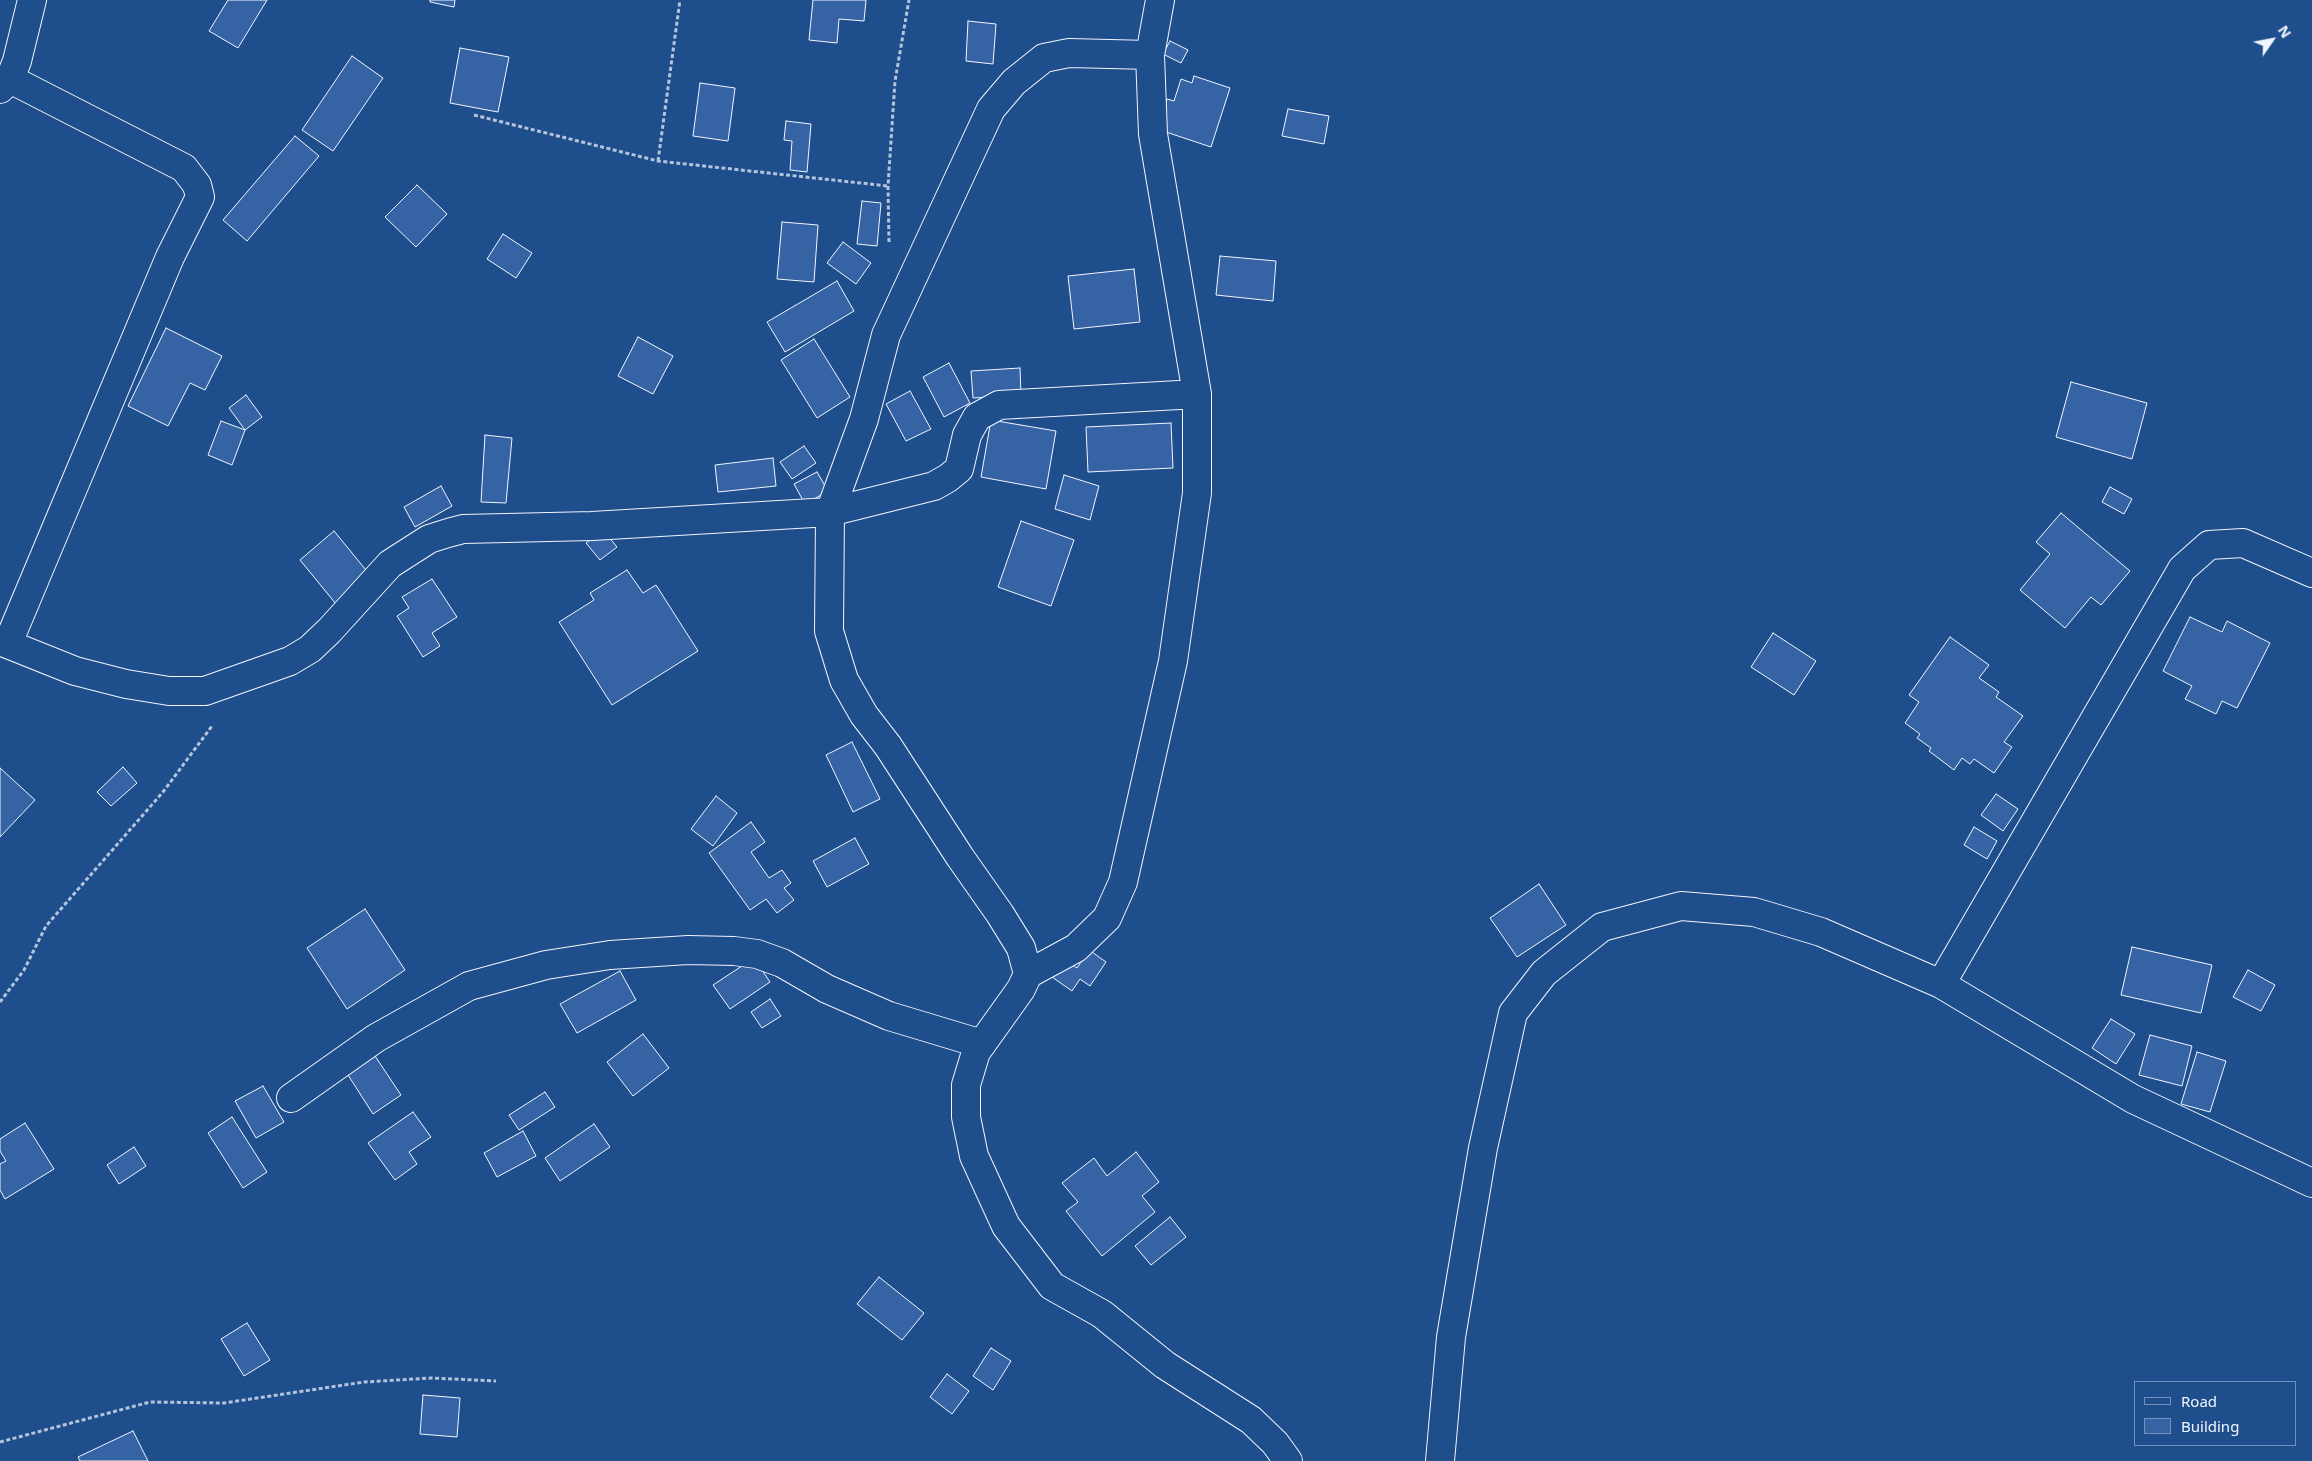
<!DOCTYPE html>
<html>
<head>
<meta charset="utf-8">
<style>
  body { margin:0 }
  #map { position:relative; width:2312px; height:1461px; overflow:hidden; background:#1f4e8c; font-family:"Noto Sans",sans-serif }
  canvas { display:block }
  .legend { position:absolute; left:2134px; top:1381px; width:162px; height:65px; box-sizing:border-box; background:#1f4e8c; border:1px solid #7391ba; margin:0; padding:6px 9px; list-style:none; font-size:15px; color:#f2f6ff }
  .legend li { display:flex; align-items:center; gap:10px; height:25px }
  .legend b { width:25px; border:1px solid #7391ba }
  .north { position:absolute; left:2247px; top:15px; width:50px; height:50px; -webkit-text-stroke:4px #1f4e8c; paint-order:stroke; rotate:57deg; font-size:14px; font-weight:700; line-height:20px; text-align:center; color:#f2f6ff }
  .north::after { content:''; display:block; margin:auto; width:18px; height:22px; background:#f2f6ff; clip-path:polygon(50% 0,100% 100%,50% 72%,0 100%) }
</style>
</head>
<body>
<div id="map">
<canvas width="2312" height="1461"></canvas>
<ul class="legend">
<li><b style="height:6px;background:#1f4e8c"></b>Road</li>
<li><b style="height:14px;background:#3563a3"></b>Building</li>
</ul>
<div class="north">N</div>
</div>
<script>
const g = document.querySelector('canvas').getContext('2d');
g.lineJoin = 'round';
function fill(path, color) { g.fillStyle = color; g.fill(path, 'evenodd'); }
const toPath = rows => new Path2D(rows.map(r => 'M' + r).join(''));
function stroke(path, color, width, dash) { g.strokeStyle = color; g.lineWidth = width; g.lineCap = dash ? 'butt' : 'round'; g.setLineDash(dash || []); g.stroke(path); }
const building = toPath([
  [228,0,267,0,238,48,209,31,228,0],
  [430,0,455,0,454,7,430,2,430,0],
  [813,0,866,0,864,21,839,19,837,43,809,40,813,0],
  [968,21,996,24,993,64,966,61,968,21],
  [1170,41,1188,50,1181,63,1163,54,1170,41],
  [460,48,509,57,498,112,450,103,460,48],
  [352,56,383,78,333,151,302,130,352,56],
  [1194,76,1230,88,1211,147,1157,129,1167,99,1174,101,1181,79,1192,83,1194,76],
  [700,83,735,88,728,141,693,136,700,83],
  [1288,109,1329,116,1324,144,1282,136,1288,109],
  [786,121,811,124,807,172,790,170,792,141,784,140,786,121],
  [295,136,319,156,247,241,223,220,295,136],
  [417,185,447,214,416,247,385,217,417,185],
  [862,201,881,203,877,246,857,244,862,201],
  [782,222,818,225,814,282,777,279,782,222],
  [503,234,532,253,516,278,487,259,503,234],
  [843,242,871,263,856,284,827,263,843,242],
  [1220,256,1276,261,1273,301,1216,295,1220,256],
  [1134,269,1140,322,1074,329,1068,276,1134,269],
  [837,281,854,311,785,352,767,322,837,281],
  [166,328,222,356,205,390,190,383,168,426,128,406,166,328],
  [638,337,673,356,653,394,618,376,638,337],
  [814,339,850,397,817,418,781,360,814,339],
  [949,363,970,403,944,417,923,377,949,363],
  [1020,368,1021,395,973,398,971,371,1020,368],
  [2071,382,2147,403,2132,459,2056,437,2071,382],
  [910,391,931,429,906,441,886,404,910,391],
  [246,395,262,417,245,430,229,408,246,395],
  [991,420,1056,431,1046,489,981,477,991,420],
  [221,421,245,430,232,465,208,455,221,421],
  [1171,423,1173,468,1088,472,1086,427,1171,423],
  [485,435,512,438,506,503,481,502,485,435],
  [804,446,816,463,792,479,780,462,804,446],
  [773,458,776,486,718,492,715,465,773,458],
  [817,472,828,491,805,504,794,484,817,472],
  [1064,475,1099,486,1090,520,1055,509,1064,475],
  [441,486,452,506,415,527,404,507,441,486],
  [2110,487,2132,499,2124,514,2102,502,2110,487],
  [2061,513,2130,571,2101,605,2091,597,2065,628,2020,590,2050,554,2036,542,2061,513],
  [1021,521,1074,540,1051,606,998,587,1021,521],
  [603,530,617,547,600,560,586,543,603,530],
  [334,531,370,575,336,604,300,560,334,531],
  [627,570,643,593,656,585,698,651,612,705,559,622,594,600,590,593,627,570],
  [432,579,457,617,432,633,440,646,423,657,397,616,409,608,402,597,432,579],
  [2190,617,2222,632,2227,621,2270,643,2237,708,2222,701,2216,714,2185,699,2192,686,2163,671,2190,617],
  [1773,633,1816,661,1794,695,1751,667,1773,633],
  [1950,637,1989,665,1979,678,1999,692,1996,697,2023,716,2004,742,2012,747,1994,773,1974,759,1970,764,1962,758,1954,770,1929,751,1931,748,1917,738,1920,734,1905,723,1919,702,1909,695,1950,637],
  [852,742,880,799,853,812,826,755,852,742],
  [123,767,137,783,111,806,97,792,123,767],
  [0,768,35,800,0,837,0,768],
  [1996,794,2018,809,2003,831,1981,815,1996,794],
  [716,796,737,813,713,846,691,829,716,796],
  [751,822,765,842,751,852,769,878,782,870,791,883,784,888,794,900,777,913,766,899,750,910,709,853,751,822],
  [1974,827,1997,841,1987,859,1964,845,1974,827],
  [855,838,869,864,827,887,813,861,855,838],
  [1539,884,1566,925,1517,957,1490,918,1539,884],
  [365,909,405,970,347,1009,307,948,365,909],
  [2132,947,2212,965,2201,1013,2121,995,2132,947],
  [1089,950,1106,962,1090,986,1080,979,1072,991,1052,977,1064,959,1077,968,1089,950],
  [754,958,770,982,730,1009,713,985,754,958],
  [2248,970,2275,985,2261,1011,2233,997,2248,970],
  [620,971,636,1000,577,1033,560,1004,620,971],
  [770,999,781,1016,762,1028,751,1012,770,999],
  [2111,1019,2135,1034,2116,1064,2092,1048,2111,1019],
  [643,1034,669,1068,633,1096,607,1062,643,1034],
  [2150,1035,2192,1046,2182,1086,2139,1075,2150,1035],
  [2197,1052,2226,1061,2210,1112,2181,1104,2197,1052],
  [375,1056,401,1095,373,1114,348,1075,375,1056],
  [263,1086,284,1122,256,1138,235,1101,263,1086],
  [545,1092,555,1107,519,1130,509,1115,545,1092],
  [413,1112,431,1137,409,1152,417,1164,395,1180,368,1143,413,1112],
  [232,1117,267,1172,243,1188,208,1133,232,1117],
  [25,1123,54,1169,5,1199,0,1190,0,1164,6,1161,0,1151,0,1139,25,1123],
  [594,1124,610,1147,560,1181,545,1158,594,1124],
  [523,1131,536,1156,497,1177,484,1153,523,1131],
  [134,1147,146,1166,119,1184,107,1165,134,1147],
  [1136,1152,1159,1182,1142,1196,1155,1212,1102,1256,1066,1211,1078,1202,1062,1183,1094,1158,1107,1176,1136,1152],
  [1170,1217,1186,1237,1151,1265,1135,1246,1170,1217],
  [879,1277,924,1313,902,1340,857,1304,879,1277],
  [247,1323,270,1360,244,1376,221,1339,247,1323],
  [991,1348,1011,1361,993,1390,973,1376,991,1348],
  [947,1374,969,1391,952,1414,930,1397,947,1374],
  [423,1395,460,1398,457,1437,420,1434,423,1395],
  [133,1431,148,1461,80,1461,78,1457,133,1431]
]);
const path = toPath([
  [474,115,658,161,888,186],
  [658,161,680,0],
  [889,242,888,186,895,81,909,0],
  [0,1002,24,970,46,926,163,792,212,726],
  [0,1442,150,1402,224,1403,364,1382,432,1378,496,1381]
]);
const minor = toPath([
  [1150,55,1069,53,1044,58,1014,82,991,109,886,335,864,419,830,512,829,631,844,680,864,715,888,746,960,857,1000,914,1021,948,1028,974,1021,989,976,1052,966,1085,966,1117,974,1156,1006,1226,1052,1286,1102,1314,1165,1365,1251,1420,1275,1443,1288,1461],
  [0,89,10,79,17,61,32,0],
  [0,641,75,671,126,684,169,691,205,691,290,661,310,649,329,631,390,564,429,539,448,533,463,529,592,526,830,512,934,486,948,478,959,469,967,435,977,417,999,405,1197,394],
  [8,643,170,257,200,197,197,185,184,168,10,79],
  [1028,974,1076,948,1107,918,1123,882,1173,661,1197,493,1197,394,1153,134,1150,55,1160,0],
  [1941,984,2182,569,2209,545,2243,543,2312,573],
  [291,1098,376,1038,469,986,546,965,610,955,688,950,734,951,757,954,782,963,827,989,889,1016,982,1044],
  [1440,1461,1451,1337,1483,1148,1513,1013,1544,973,1602,927,1681,906,1754,912,1821,932,1941,984,2133,1099,2312,1183]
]);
fill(building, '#3563a3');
stroke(building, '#f2f6ff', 1);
stroke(minor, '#f2f6ff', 30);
stroke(path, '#b3c4dc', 3, [4, 2.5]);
stroke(minor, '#1f4e8c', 28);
</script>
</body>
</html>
